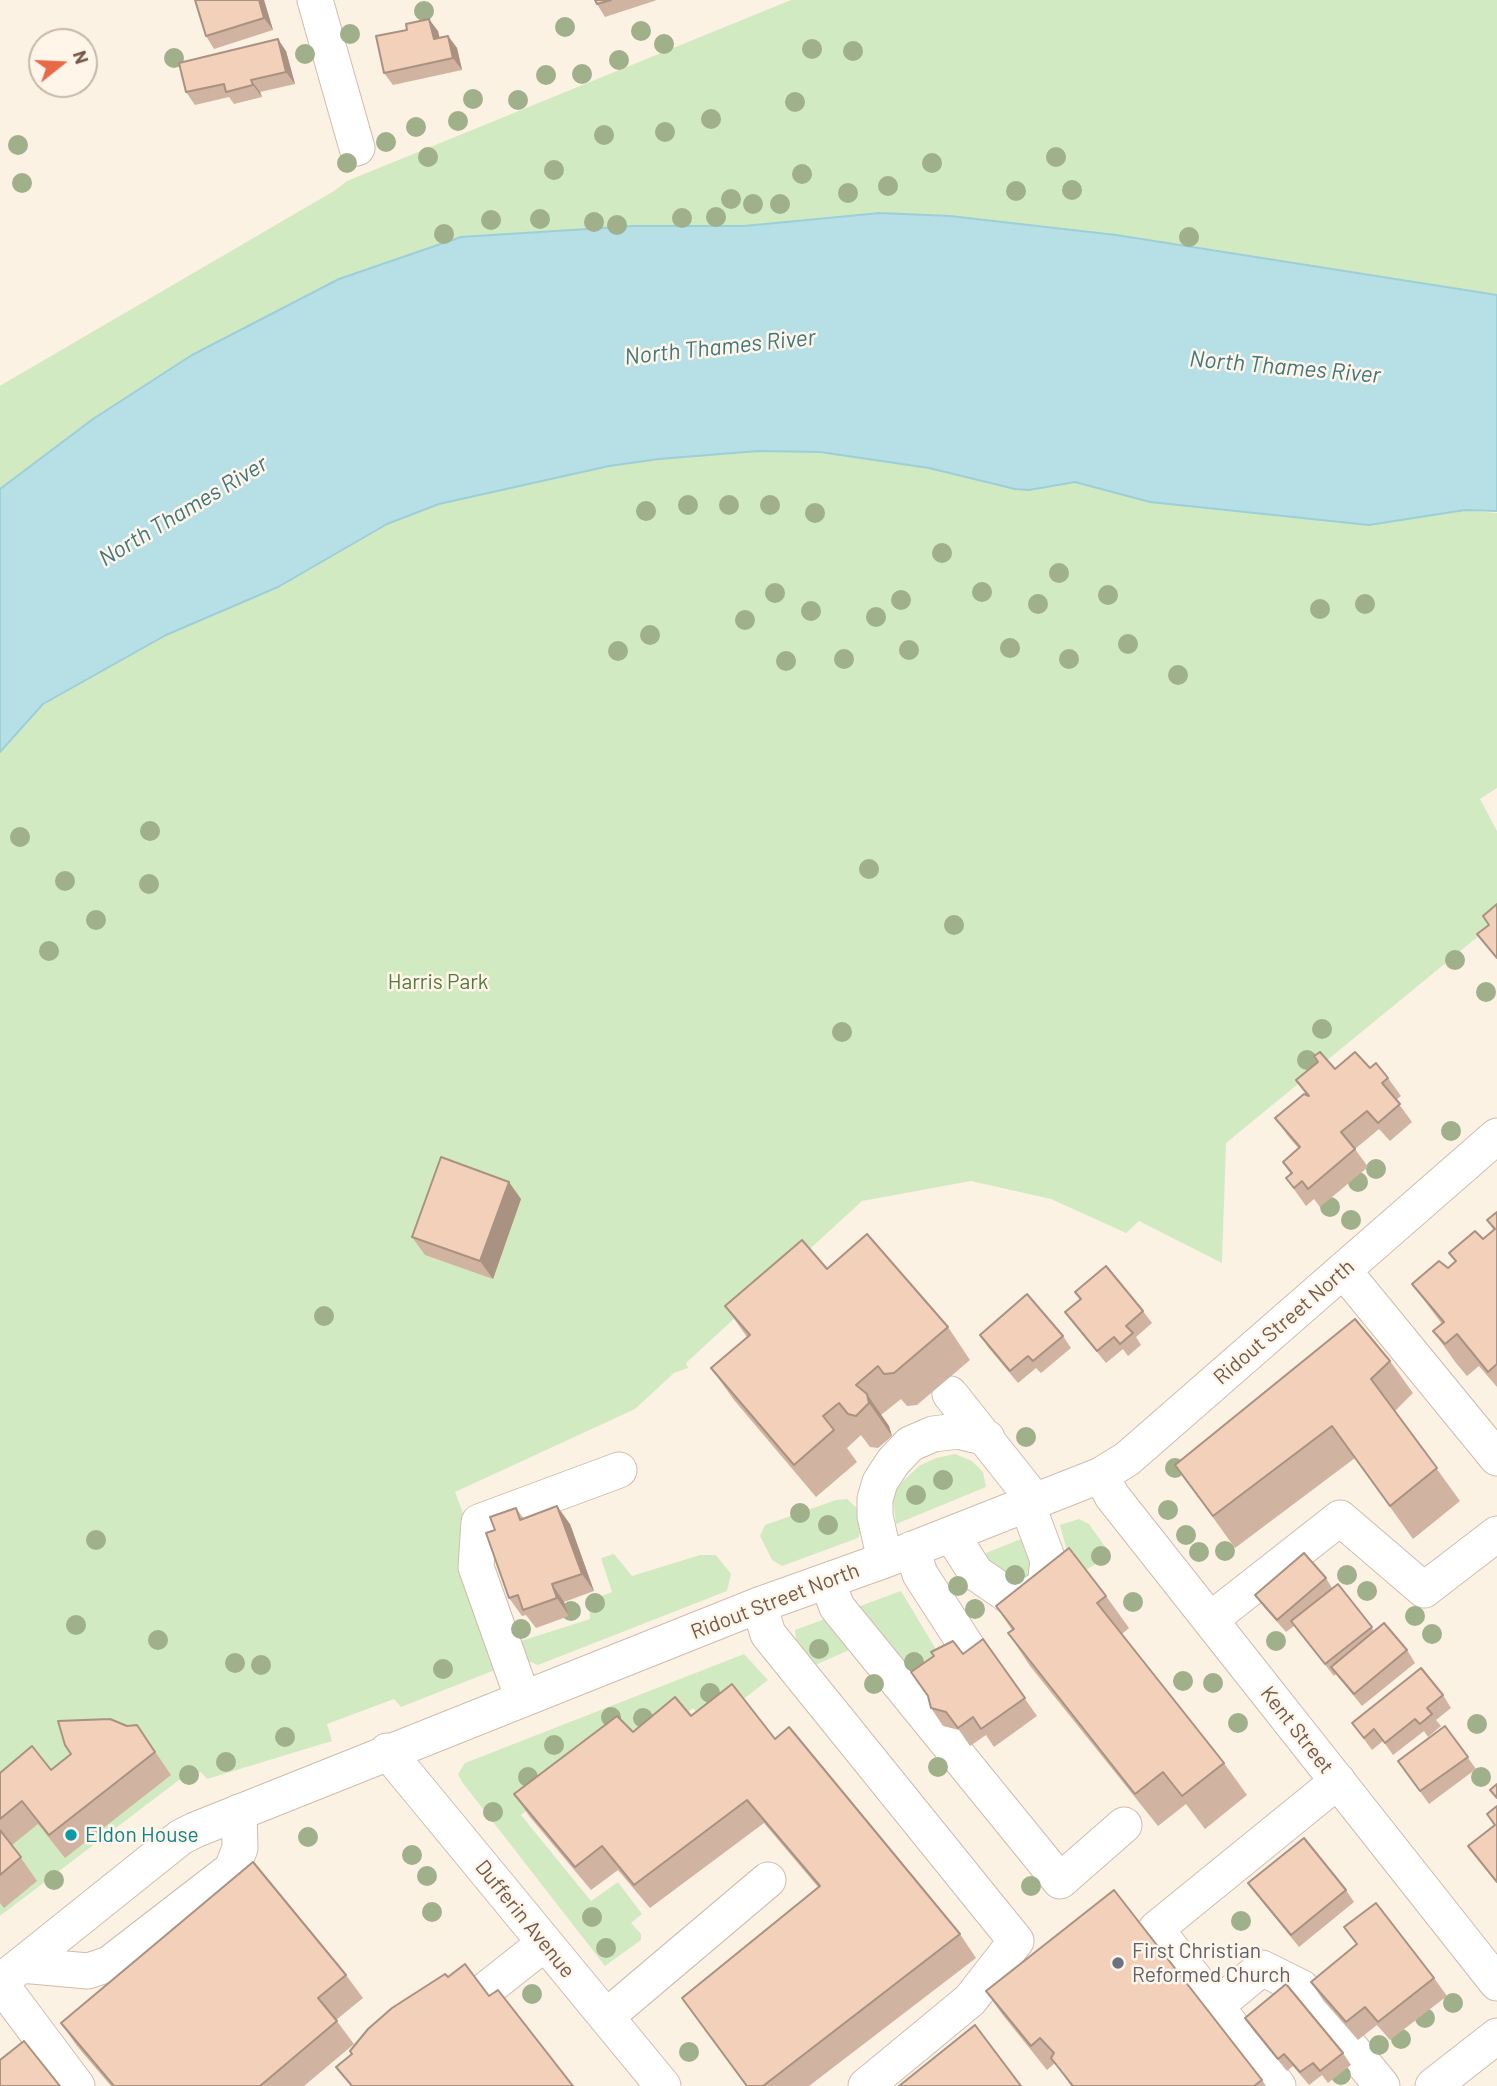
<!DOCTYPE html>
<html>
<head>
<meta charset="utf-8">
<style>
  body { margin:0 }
  #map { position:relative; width:1497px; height:2086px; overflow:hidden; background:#fcf2e3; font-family:Barlow,sans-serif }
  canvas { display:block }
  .north { position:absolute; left:28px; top:28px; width:70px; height:70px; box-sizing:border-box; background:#fff6e9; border:2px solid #c7b7a9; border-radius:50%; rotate:72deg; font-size:19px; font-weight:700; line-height:28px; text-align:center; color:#745849 }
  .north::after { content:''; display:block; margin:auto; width:24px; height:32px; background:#e76947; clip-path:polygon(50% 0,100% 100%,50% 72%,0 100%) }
</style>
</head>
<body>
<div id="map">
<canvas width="1497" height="2086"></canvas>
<div class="north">N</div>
</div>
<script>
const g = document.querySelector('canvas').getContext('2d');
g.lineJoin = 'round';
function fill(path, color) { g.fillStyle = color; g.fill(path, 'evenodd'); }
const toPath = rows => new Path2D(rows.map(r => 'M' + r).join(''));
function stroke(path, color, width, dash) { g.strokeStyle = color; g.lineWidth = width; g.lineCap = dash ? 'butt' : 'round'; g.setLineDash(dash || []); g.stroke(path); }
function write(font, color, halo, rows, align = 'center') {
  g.font = font + ' Barlow,sans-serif'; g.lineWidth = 5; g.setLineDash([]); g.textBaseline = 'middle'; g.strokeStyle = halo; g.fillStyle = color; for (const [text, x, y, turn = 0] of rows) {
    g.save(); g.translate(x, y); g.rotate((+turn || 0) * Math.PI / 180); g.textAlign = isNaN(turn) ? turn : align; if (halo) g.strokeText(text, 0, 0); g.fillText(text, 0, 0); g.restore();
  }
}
const green = toPath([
  [791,0,1497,0,1497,295,1116,235,950,216,880,213,744,226,634,226,93,419,0,489,0,386,3,384,334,191,347,181],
  [758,451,820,452,861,457,929,468,1015,489,1029,490,1073,477,1497,513,1497,788,1480,799,1497,831,1497,921,1226,1143,1222,1263,1139,1221,1126,1233,1051,1199,971,1181,862,1201,686,1363,688,1368,674,1373,635,1409,455,1492,518,1661,401,1707,394,1699,327,1724,332,1741,207,1779,201,1772,179,1780,0,1916,0,729,95,649,387,524,439,504,609,466,659,459],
  [955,1454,972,1461,983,1472,986,1487,896,1524,893,1497,899,1485,919,1466,936,1458],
  [847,1499,858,1509,865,1521,858,1538,782,1566,772,1560,760,1536,765,1525,836,1500],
  [1079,1519,1089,1524,1111,1555,1074,1577,1060,1525],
  [1021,1539,1036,1561,1033,1578,1022,1587,988,1563,986,1553],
  [614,1554,632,1576,700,1555,716,1555,731,1574,727,1591,538,1665,528,1661,518,1642,590,1619,589,1601,612,1592,601,1558],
  [901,1591,943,1661,914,1685,879,1637,806,1669,798,1658,795,1630],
  [744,1654,768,1680,709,1726,693,1708,649,1744,634,1729,521,1815,591,1901,618,1882,642,1914,631,1923,641,1934,641,1940,605,1966,462,1782,458,1774,465,1763]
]);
const water = toPath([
  [880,213,950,216,1116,235,1497,295,1497,511,1465,510,1369,525,1150,502,1075,482,1029,490,1015,489,929,468,820,452,758,451,659,459,609,466,439,504,387,524,278,587,166,635,43,704,0,752,0,489,93,419,192,355,339,279,461,237,634,226,744,226,880,213]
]);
const minor = toPath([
  [315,0,357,148],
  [1343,1270,1497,1458],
  [950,1394,1035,1501],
  [1101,1475,1112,1496,1497,1983],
  [951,1534,976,1573,1018,1602,1045,1586,1048,1560,1027,1504],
  [912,1549,920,1574,967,1647],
  [885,1560,875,1516,875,1499,880,1482,893,1462,910,1444,933,1434,958,1431,987,1438],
  [827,1581,837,1607,1060,1881,1124,1825],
  [759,1605,768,1634,1016,1941,970,2000,866,2086],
  [1210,1620,1340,1518,1424,1590,1497,1534],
  [523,1699,476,1567,479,1522,619,1470],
  [387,1751,663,2086],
  [21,1965,88,1971,109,1964,232,1869,240,1848,239,1812],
  [0,1982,181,1837,195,1830,759,1605,885,1560,1101,1475,1127,1459,1497,1136],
  [0,1983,77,2086],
  [1216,2006,1262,1968,1302,1988,1382,2086],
  [606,2017,768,1880],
  [449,2019,545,1943],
  [1278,2086,1156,1929,1338,1781],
  [1433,2086,1497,2036]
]);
const trees = [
  [424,11],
  [565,27],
  [641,31],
  [350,34],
  [664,44],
  [812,49],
  [853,51],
  [305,54],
  [174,58],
  [619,60],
  [582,74],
  [546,75],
  [473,99],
  [518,100],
  [795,102],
  [711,119],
  [458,121],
  [416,127],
  [665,132],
  [604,135],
  [386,142],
  [18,145],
  [428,157],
  [1056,157],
  [347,163],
  [932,163],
  [554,170],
  [802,174],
  [22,183],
  [888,186],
  [1072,190],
  [1016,191],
  [848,193],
  [731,199],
  [753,204],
  [780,204],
  [716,217],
  [682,218],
  [540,219],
  [491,220],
  [594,222],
  [617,225],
  [444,234],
  [1189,237],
  [688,505],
  [729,505],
  [770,505],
  [646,511],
  [815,513],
  [942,553],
  [1059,573],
  [982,592],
  [775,593],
  [1108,595],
  [901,600],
  [1038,604],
  [1365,604],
  [1320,609],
  [811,611],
  [876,617],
  [745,620],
  [650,635],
  [1128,644],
  [1010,648],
  [909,650],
  [618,651],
  [844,659],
  [1069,659],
  [786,661],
  [1178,675],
  [150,831],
  [20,837],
  [869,869],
  [65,881],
  [149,884],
  [96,920],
  [954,925],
  [49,951],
  [1455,960],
  [1486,992],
  [1322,1029],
  [842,1032],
  [1307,1060],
  [1451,1131],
  [1376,1169],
  [1358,1182],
  [1330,1207],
  [1351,1220],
  [324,1316],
  [1026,1437],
  [1175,1468],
  [943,1480],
  [916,1495],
  [1168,1510],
  [800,1513],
  [828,1525],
  [1186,1535],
  [96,1540],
  [1225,1551],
  [1199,1552],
  [1101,1556],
  [1015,1575],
  [1347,1575],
  [958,1586],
  [1367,1591],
  [1133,1602],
  [595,1603],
  [975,1609],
  [571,1611],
  [1415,1616],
  [76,1625],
  [521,1629],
  [1432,1634],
  [158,1640],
  [1276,1641],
  [819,1649],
  [914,1662],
  [235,1663],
  [261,1665],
  [443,1669],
  [1183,1681],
  [1213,1683],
  [874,1684],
  [710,1693],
  [611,1717],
  [643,1718],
  [1238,1723],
  [1477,1724],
  [285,1737],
  [554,1745],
  [226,1762],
  [938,1767],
  [189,1775],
  [528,1777],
  [1481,1777],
  [493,1812],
  [308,1837],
  [412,1855],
  [427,1876],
  [54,1880],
  [1031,1886],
  [432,1912],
  [592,1917],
  [1241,1921],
  [606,1948],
  [532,1994],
  [1453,2003],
  [1425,2018],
  [1401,2039],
  [1379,2045],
  [689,2052],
  [1341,2075]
];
const wall = toPath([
  [264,0,273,30,214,49,206,36],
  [595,0,657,0,605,17,597,4],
  [438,31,439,38,448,36,457,48,462,70,393,85,384,73],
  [286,51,295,84,260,92,262,97,234,104,229,97,195,105,186,92],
  [1370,1068,1388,1078,1401,1096,1396,1100,1412,1122,1390,1141,1379,1129,1355,1149,1368,1167,1320,1207,1314,1199,1306,1206,1286,1178,1291,1174,1283,1162,1299,1149,1288,1136,1275,1118,1306,1094,1296,1080,1335,1069],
  [521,1199,493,1279,425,1255,412,1237],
  [1497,1212,1497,1387,1479,1366,1467,1376,1456,1363,1433,1331,1442,1324,1412,1284,1448,1268,1456,1261,1449,1253,1483,1239,1494,1230,1487,1220],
  [827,1269,948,1327,970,1360,917,1405,907,1406,901,1399,881,1415,889,1426,892,1436,878,1448,870,1447,861,1435,847,1448,857,1462,816,1497,734,1400,711,1368,747,1337,725,1306],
  [1075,1292,1143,1311,1152,1323,1136,1337,1141,1345,1128,1356,1123,1349,1106,1363,1074,1324,1065,1312,1080,1299],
  [980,1335,1063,1336,1071,1348,1041,1373,1036,1368,1018,1383,988,1347],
  [1390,1361,1413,1393,1395,1411,1460,1501,1413,1539,1355,1458,1235,1548,1175,1465],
  [516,1508,524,1519,570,1524,594,1591,564,1602,569,1616,536,1628,526,1615,522,1616,509,1598],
  [1326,1578,1332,1588,1338,1584,1374,1631,1407,1650,1415,1663,1362,1706,1336,1674,1334,1676,1294,1626,1286,1632,1264,1607,1255,1595],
  [1106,1596,1129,1628,1122,1634,1224,1763,1247,1795,1205,1829,1186,1804,1158,1826,1030,1666,1008,1633,1012,1630,996,1606],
  [983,1639,1037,1716,994,1747,986,1735,970,1746,959,1730,943,1726,931,1708,963,1654],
  [1443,1695,1451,1708,1436,1720,1441,1726,1428,1737,1424,1731,1393,1755,1383,1741,1372,1750,1352,1723],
  [691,1716,775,1739,960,1934,976,1958,809,2086,746,2086,682,1998,818,1887,764,1823,650,1908,618,1870,591,1890,530,1817,514,1794,633,1732],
  [137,1725,171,1775,65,1858,38,1824,12,1845,37,1881,4,1908,0,1903,0,1773,51,1770,127,1726],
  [1445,1726,1476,1769,1429,1804,1398,1761],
  [1248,1883,1346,1890,1354,1902,1299,1947,1257,1895],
  [1344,1927,1434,1978,1447,1996,1390,2040,1377,2025,1358,2040,1323,2000,1311,1982,1357,1945],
  [346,1975,363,1998,336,2020,354,2044,304,2086,111,2086,77,2046,61,2023],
  [986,1991,1262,2080,1266,2086,1071,2086,1055,2063,1047,2070,1002,2014],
  [1245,2018,1343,2053,1351,2065,1328,2083,1322,2075,1309,2085,1293,2066,1287,2071,1253,2030]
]);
const shadedWall = toPath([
  [259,0,264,0,273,30,264,18],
  [429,19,438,31,443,51,434,39],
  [448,36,457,48,462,70,453,58],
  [278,39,286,51,295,84,286,72],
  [251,80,260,92,262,97,253,85],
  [509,1182,521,1199,493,1279,480,1261],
  [867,1394,889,1426,892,1436,869,1403],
  [557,1506,570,1524,594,1591,582,1574],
  [552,1584,564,1602,569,1616,557,1598]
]);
const building = toPath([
  [195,0,259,0,264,18,206,36,195,0],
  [595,0,611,0,597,4,595,0],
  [429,19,434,39,448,36,453,58,384,73,376,36,407,30,406,24,429,19],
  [278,39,286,72,251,80,253,85,226,92,224,84,186,92,179,63,278,39],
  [1497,904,1497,958,1477,934,1489,925,1483,916,1497,904],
  [1320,1052,1335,1069,1355,1052,1370,1068,1376,1063,1388,1078,1382,1083,1400,1104,1378,1123,1367,1111,1341,1132,1355,1149,1308,1189,1302,1181,1294,1188,1286,1178,1292,1173,1283,1162,1300,1147,1275,1118,1304,1094,1309,1096,1296,1080,1318,1062,1314,1056,1320,1052],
  [441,1157,509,1182,480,1261,412,1237,441,1157],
  [1497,1212,1497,1364,1488,1372,1457,1334,1445,1344,1433,1331,1444,1322,1412,1284,1439,1261,1448,1268,1456,1261,1449,1253,1475,1231,1483,1239,1495,1229,1487,1220,1497,1212],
  [867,1234,948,1327,894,1373,884,1374,878,1366,856,1385,867,1394,869,1403,856,1416,848,1414,839,1403,823,1416,834,1430,794,1465,711,1368,750,1335,725,1306,802,1240,827,1269,867,1234],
  [1106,1266,1143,1311,1126,1326,1133,1333,1120,1344,1114,1337,1097,1351,1065,1312,1081,1299,1075,1292,1106,1266],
  [1027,1294,1063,1336,1033,1361,1028,1356,1010,1371,980,1335,1027,1294],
  [1355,1319,1390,1361,1371,1379,1437,1468,1390,1506,1332,1426,1213,1516,1175,1465,1355,1319],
  [557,1506,582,1574,552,1584,557,1598,523,1610,518,1595,509,1598,486,1533,495,1530,490,1517,516,1508,520,1520,557,1506],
  [1069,1548,1106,1596,1097,1603,1224,1763,1182,1796,1163,1772,1135,1794,1008,1633,1014,1629,996,1606,1069,1548],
  [1304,1553,1326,1578,1277,1620,1255,1595,1304,1553],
  [1338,1584,1372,1627,1325,1664,1291,1621,1338,1584],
  [1384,1623,1407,1650,1354,1694,1331,1667,1384,1623],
  [983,1639,1025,1698,981,1729,973,1717,958,1728,946,1712,931,1708,928,1696,911,1672,934,1656,931,1652,953,1641,963,1654,983,1639],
  [1421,1668,1443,1695,1427,1708,1432,1714,1420,1724,1415,1719,1385,1743,1374,1729,1364,1738,1352,1723,1421,1668],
  [732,1684,775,1739,789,1727,960,1934,763,2086,747,2086,682,1998,820,1886,747,1800,634,1885,602,1846,575,1867,514,1794,617,1716,633,1732,675,1697,691,1716,732,1684],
  [110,1719,127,1726,137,1725,155,1752,49,1835,22,1801,0,1819,0,1773,32,1746,51,1770,71,1754,65,1745,58,1721,110,1719],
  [1445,1726,1468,1757,1420,1791,1398,1761,1445,1726],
  [1497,1784,1497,1798,1490,1790,1497,1784],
  [1497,1806,1497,1882,1468,1846,1495,1825,1487,1814,1497,1806],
  [0,1830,21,1857,0,1875,0,1830],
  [1304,1838,1346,1890,1291,1935,1248,1883,1304,1838],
  [253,1862,346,1975,318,1998,337,2021,260,2086,114,2086,61,2023,253,1862],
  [1114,1890,1262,2080,1254,2086,1073,2086,1051,2058,1054,2053,1040,2038,1031,2046,986,1991,1114,1890],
  [1376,1903,1434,1978,1378,2022,1365,2007,1346,2022,1311,1982,1357,1944,1344,1927,1376,1903],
  [465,1964,489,1996,498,1990,573,2086,352,2086,336,2067,352,2054,350,2051,368,2029,392,2008,445,1974,448,1977,465,1964],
  [1286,1984,1343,2053,1320,2071,1313,2063,1300,2072,1284,2054,1278,2059,1245,2018,1286,1984],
  [975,2025,1021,2086,899,2086,975,2025],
  [24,2041,60,2086,0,2086,0,2060,24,2041]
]);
const markers = [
  [71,1835,7,"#0f9aa8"],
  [1118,1963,7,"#6b7280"]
];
const parkNames = [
  ["Harris Park",438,982]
];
const streetNames = [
  ["Ridout Street North",1284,1322,-41],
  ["Ridout Street North",775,1601,-21],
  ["Kent Street",1297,1730,52],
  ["Dufferin Avenue",525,1919,51]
];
const cultureNames = [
  ["Eldon House",85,1835]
];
const worshipNames = [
  ["First Christian",1132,1951],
  ["Reformed Church",1132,1975]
];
const waterNames = [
  ["North Thames River",720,347,-6],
  ["North Thames River",1285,367,5],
  ["North Thames River",183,511,-31]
];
fill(green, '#d2eac1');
fill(water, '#b7dfe6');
stroke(water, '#9dcfd8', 2);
stroke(minor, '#d0bcac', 37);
stroke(minor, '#fff', 35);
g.fillStyle = '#9fb08a';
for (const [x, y] of trees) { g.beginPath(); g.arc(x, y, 10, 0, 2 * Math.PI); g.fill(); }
fill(wall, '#d0b3a0');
fill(shadedWall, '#a99282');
fill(building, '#f2d0ba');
stroke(building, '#a99282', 2);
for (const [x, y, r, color] of markers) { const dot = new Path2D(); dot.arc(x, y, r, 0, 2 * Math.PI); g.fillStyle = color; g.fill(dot); stroke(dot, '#fff6e9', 2.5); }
write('21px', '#537a41', '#fff6e9', parkNames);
write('21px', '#745849', '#fff6e9', streetNames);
write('21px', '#0d838f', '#fff6e9', cultureNames, 'left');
write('21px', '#5b616d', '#fff6e9', worshipNames, 'left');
write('italic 23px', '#3f7781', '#fff6e9', waterNames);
</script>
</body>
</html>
